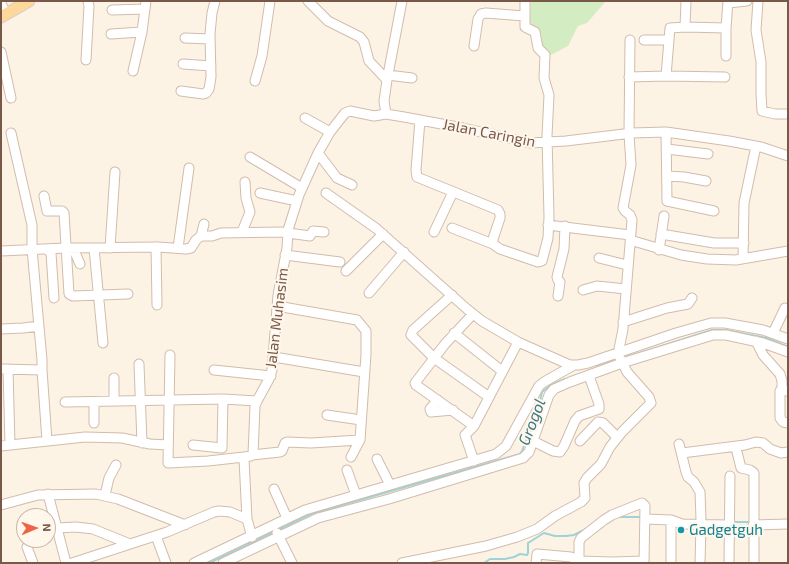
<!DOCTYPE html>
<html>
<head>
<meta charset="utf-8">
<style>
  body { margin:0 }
  #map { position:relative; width:789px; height:564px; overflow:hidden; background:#fdf3e5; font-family:"Exo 2",sans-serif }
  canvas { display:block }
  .frame { position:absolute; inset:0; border:2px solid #775849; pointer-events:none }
  .north { position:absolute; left:16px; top:508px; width:40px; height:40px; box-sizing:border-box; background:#fff7ec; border:1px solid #c9b7ab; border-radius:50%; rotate:88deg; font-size:11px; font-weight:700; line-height:16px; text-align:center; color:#775849 }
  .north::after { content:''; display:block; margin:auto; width:14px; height:18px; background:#ed6544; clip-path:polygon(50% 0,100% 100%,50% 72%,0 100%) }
</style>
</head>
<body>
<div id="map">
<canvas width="789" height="564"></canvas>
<div class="frame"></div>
<div class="north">N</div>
</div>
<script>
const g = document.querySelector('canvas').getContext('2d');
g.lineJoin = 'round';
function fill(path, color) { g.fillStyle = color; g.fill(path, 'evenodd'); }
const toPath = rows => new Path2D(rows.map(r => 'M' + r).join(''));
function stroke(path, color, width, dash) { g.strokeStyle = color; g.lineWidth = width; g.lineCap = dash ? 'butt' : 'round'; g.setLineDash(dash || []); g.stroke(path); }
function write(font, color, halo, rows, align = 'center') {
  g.font = font + ' "Exo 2",sans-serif'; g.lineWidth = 4; g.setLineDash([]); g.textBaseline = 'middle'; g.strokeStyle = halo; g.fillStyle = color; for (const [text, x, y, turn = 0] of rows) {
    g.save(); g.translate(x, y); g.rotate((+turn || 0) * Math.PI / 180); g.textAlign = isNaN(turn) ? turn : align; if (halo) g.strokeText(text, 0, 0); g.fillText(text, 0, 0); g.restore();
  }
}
const green = toPath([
  [531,1,606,1,587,23,578,26,568,46,551,55,542,48,541,33,529,29]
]);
const stream = toPath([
  [624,358,712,330,725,330,767,338,788,347],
  [597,367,617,360],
  [618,517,641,517],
  [733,522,751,522],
  [209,563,311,514,520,454,522,451,538,409,542,392,551,385,565,379],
  [484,563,490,559,505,559,514,557,520,554,527,555,528,553,528,543,544,533,555,536,566,536,574,535,588,528]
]);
const minor = toPath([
  [308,1,328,21,360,37,364,42,369,61,387,80,384,101,386,114],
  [758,1,756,30,761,62,761,94,762,111,775,114,788,114],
  [1,3,6,14],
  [728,3,747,1],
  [112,10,145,9],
  [685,27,686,1],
  [726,28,726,56],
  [111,34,142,32],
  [185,38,210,39],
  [644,40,669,40],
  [474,46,478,19,481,14,486,13,524,16],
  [1,52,11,98],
  [86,60,89,6,88,1],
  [183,64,211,66],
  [133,71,142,32,146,1],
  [388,75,412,78],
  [666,76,725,77],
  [629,77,666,76,670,28,685,27,726,28,728,1],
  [387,80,402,1],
  [255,81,262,56,270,1],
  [181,91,203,94,206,93,209,89,211,77,210,34,212,13,215,1],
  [305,118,330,132],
  [420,120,416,170,417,177,498,210,500,214,500,218,493,239,493,244],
  [666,132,667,201,714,211],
  [11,133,32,225,32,249,42,360,42,370,47,441],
  [667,149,708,154],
  [318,153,337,178,352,185],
  [250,157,302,188],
  [667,176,684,177,706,181],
  [260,193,297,201],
  [326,193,377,229,467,309,482,321,518,342,570,365,578,365,588,363,676,333,711,323,725,323,763,330,788,339],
  [44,196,47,211,62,211,64,213,69,294,73,296,128,294],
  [548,225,630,235],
  [452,228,493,244,500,249,538,262,542,261,548,238,549,217,547,136,549,95,544,78,545,55,538,48,535,32,525,27,525,1],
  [242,232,250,212,246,198,245,182],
  [434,232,453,192],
  [661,234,714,243,744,243],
  [201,236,204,224],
  [630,240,681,255,707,259,736,260,788,251],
  [156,247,157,305],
  [73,248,80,264],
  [94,248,103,343],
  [110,248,115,172],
  [178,248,189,168],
  [46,249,51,253,54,298],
  [659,250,664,216],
  [1,251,65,248,158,247,186,249,191,248,196,240,201,236,212,236,221,233,281,232,310,236,313,231,324,232],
  [285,255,340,262],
  [599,258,627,265],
  [743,258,744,203,756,146],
  [346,271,383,234],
  [583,290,597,286,626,289],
  [369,293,404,252],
  [452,295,413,330,411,335,434,358,489,397],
  [558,296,560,282,558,280,557,277,564,249,565,226],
  [277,306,357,320,366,331,366,355,360,440,351,457],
  [473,314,445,344,415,383,416,385,474,426],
  [623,322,667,308,688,304,692,298],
  [1,329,23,328,39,326],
  [454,333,502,371],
  [773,333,785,308],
  [756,341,763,355,780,374,782,381,782,389],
  [170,355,168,463,208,461,244,457],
  [274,357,364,372],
  [139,364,142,443],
  [1,369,42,370],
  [8,369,10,445],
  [214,370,271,376],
  [787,391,782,389,780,391,780,418,783,422,788,423],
  [438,400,430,409,431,412,453,410],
  [114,401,114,378],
  [65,402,223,399,257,401],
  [327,415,361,420],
  [94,423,94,402],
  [533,441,553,451,560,452,564,446,575,421,579,416,599,409,599,404,589,376],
  [580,441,598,422,603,423,617,437],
  [679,444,686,472,688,477,694,482,700,492,701,519],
  [193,445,222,448,223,399],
  [1,446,85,437,122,438,150,444,168,445],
  [737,452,741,468,750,470,754,473,754,563],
  [682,453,745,445,756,442,763,443,770,449,781,453,788,452],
  [252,455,280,452,282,451,285,443,287,442,311,443,360,440],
  [377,459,390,485],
  [474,461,465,435,474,426,518,342],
  [347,470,356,495],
  [274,489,287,518],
  [48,494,66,563],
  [105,495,109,478,116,465],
  [1,505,38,495,96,494,118,499,185,525],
  [645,519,671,520,682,524,728,525],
  [671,520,671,563],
  [753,525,788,524],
  [57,528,76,527,93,529,130,544],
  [277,533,292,563],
  [156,536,166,563],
  [252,537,247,519,244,459,244,457,251,456,253,454,255,406,257,401,269,379,272,370,278,295,287,248,288,230,299,195,318,153,330,132,345,113,350,111,374,116,386,114,404,117,463,128,530,143,566,141,632,133,666,132,729,141,761,147,788,156],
  [27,547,33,563],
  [613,562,644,561],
  [72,563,167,532,214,512,219,511,230,512,247,519],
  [194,563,305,510,496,454,506,446,539,386,544,382,574,365],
  [223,563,318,518,389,499,523,458,529,452,549,395,554,389,570,382,622,363,713,335,726,335,763,343,788,352],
  [402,563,486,546,517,537,537,529,555,516,581,502,585,498,584,483,587,478,601,464,610,447,622,432,651,403,649,397,627,372,618,354,623,329,632,220,630,215,625,211,623,208,631,165,629,134,630,40],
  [536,563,537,554,571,557,579,561,613,562,613,563],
  [579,563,579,542,581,538,604,520,612,515,642,503,645,506,644,563],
  [700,563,701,525],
  [729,563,730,476]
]);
const major = toPath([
  [1,17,29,1]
]);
const markers = [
  [681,530,4,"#0f9aa8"]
];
const streetNames = [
  ["Jalan Caringin",489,133,11],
  ["Jalan Muhasim",277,318,-83]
];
const cultureNames = [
  ["Gadgetguh",689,530]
];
const waterNames = [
  ["Grogol",532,422,-69]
];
fill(green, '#d4ecc2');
stroke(stream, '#9ed3da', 2);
stroke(minor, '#d1bcad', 11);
stroke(major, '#d9d0cc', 13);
stroke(minor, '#fff', 9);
stroke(major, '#fed79a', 11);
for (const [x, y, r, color] of markers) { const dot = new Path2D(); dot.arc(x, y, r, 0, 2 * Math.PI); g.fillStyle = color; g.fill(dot); stroke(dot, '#fff7ec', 1.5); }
write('15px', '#775849', '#fff7ec', streetNames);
write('15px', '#0d838f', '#fff7ec', cultureNames, 'left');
write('italic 16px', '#3e7b85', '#fff7ec', waterNames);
</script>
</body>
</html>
